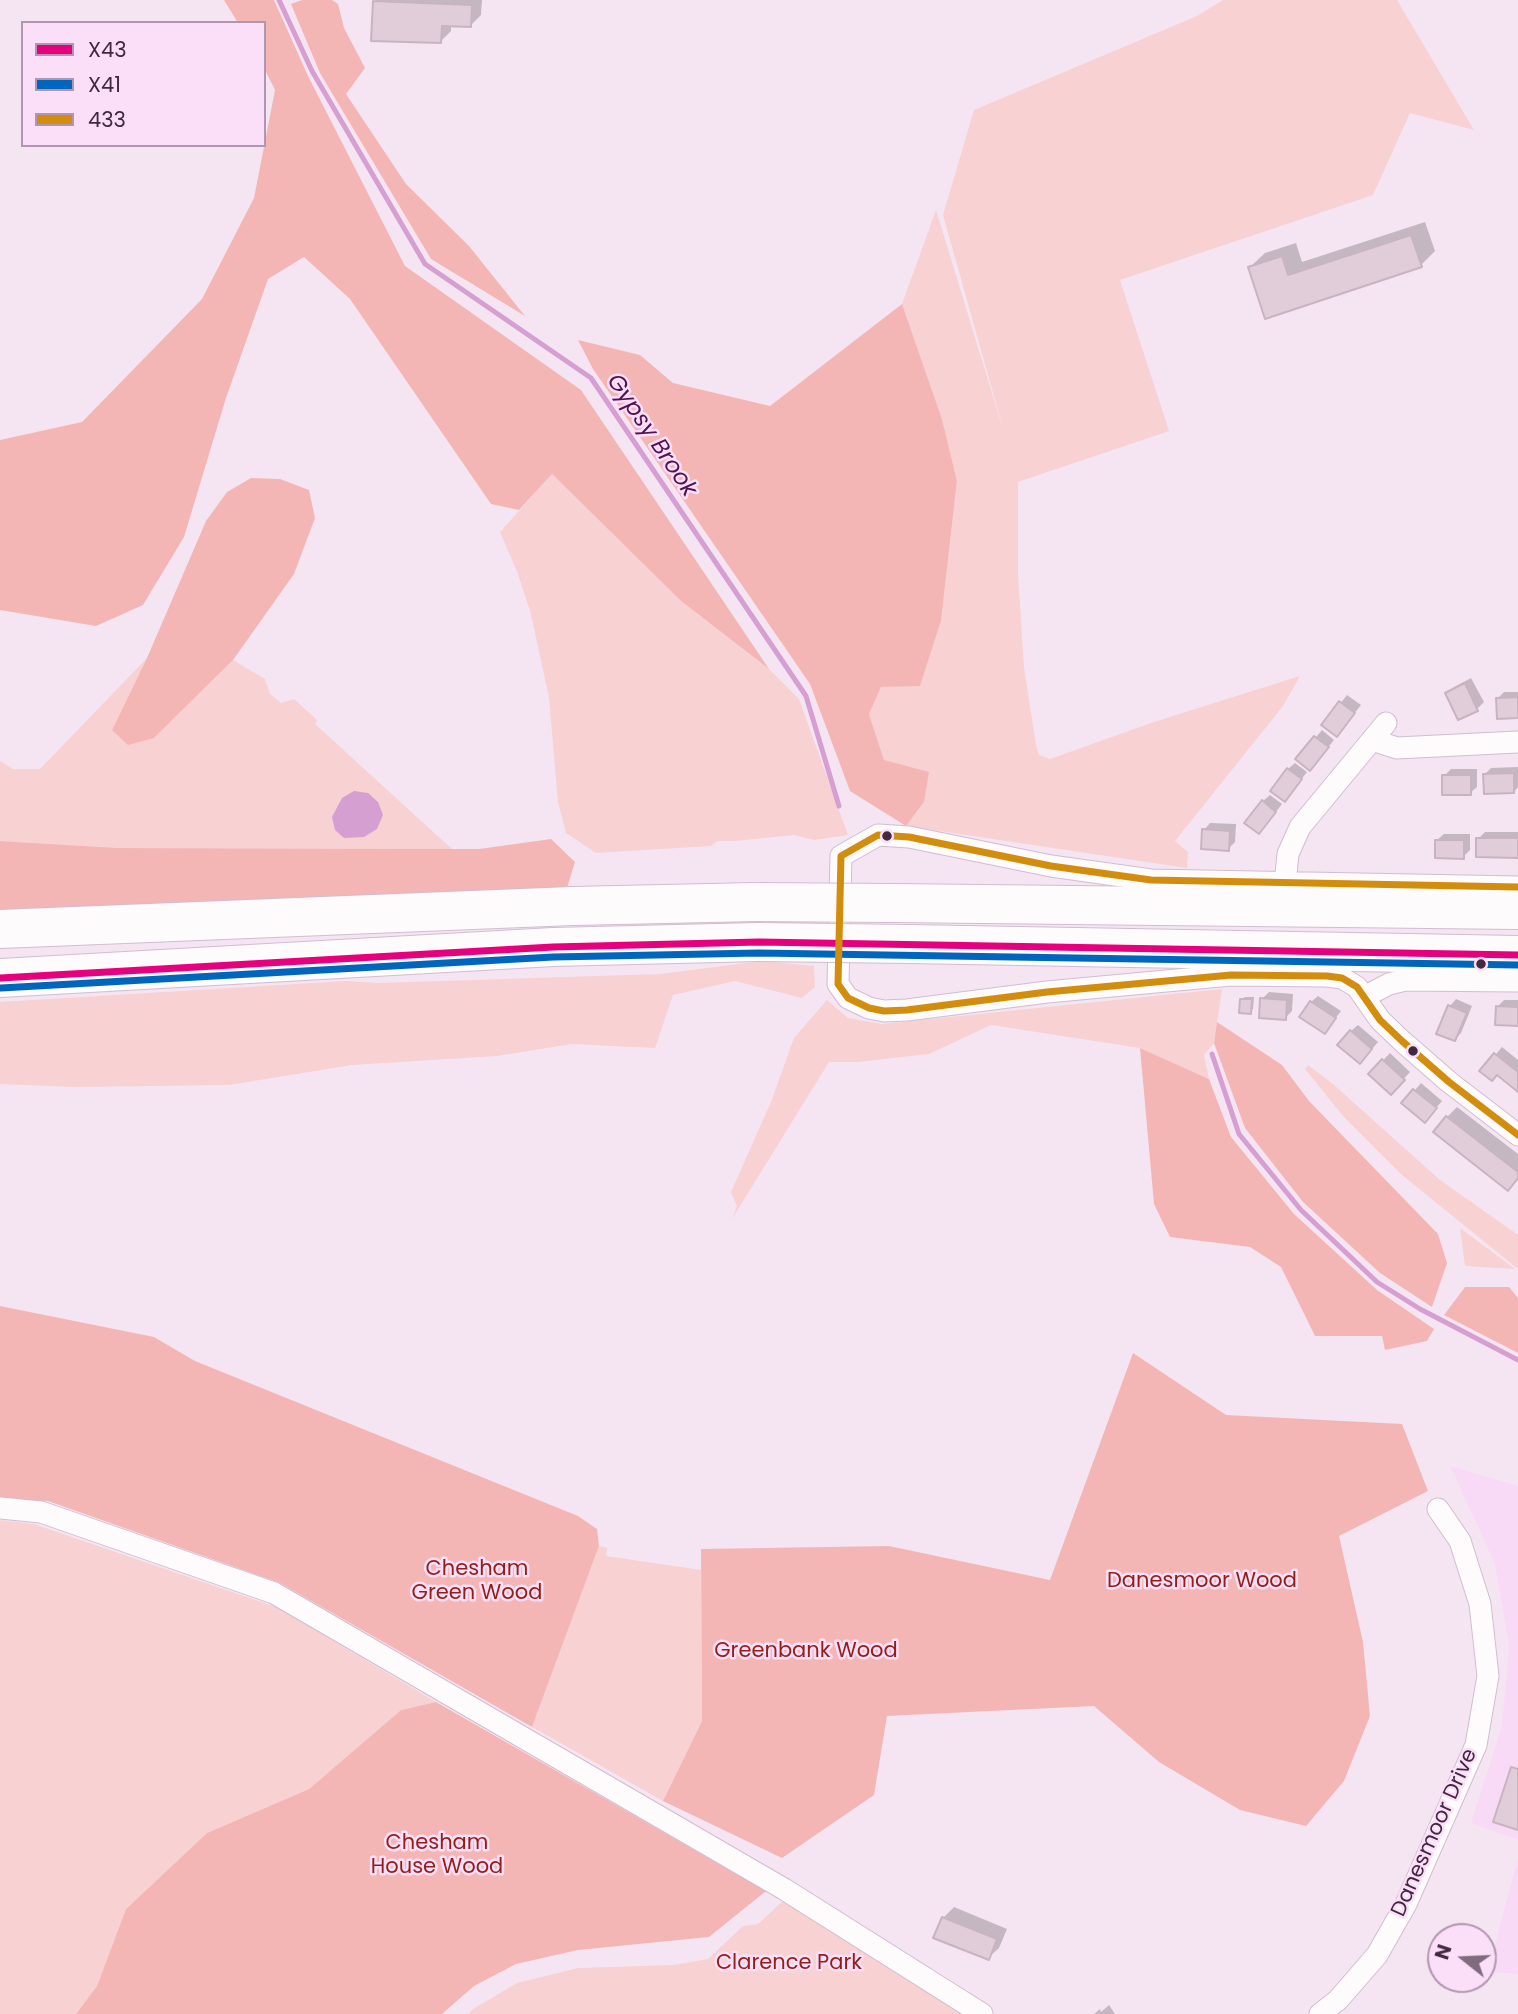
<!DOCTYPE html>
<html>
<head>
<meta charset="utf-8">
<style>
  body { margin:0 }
  #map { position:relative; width:1518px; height:2014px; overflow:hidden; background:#f5e5f3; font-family:Poppins,sans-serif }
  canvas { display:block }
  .legend { position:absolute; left:21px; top:21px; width:245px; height:126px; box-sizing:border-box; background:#fbdff8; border:2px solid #b196af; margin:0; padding:9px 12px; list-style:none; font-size:21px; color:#422941 }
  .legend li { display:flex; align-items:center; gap:14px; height:35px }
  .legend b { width:35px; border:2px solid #b196af }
  .north { position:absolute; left:1427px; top:1923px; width:70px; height:70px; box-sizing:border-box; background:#fbdff8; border:2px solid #b196af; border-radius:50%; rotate:288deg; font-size:19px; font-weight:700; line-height:28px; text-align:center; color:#422941 }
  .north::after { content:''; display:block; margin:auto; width:24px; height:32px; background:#816b7f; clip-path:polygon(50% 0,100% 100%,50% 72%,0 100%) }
</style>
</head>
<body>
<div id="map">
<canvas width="1518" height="2014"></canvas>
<ul class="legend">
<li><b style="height:9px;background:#e5007d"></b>X43</li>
<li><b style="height:9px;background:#0065bd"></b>X41</li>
<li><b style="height:9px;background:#d38d0d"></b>433</li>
</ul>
<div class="north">N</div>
</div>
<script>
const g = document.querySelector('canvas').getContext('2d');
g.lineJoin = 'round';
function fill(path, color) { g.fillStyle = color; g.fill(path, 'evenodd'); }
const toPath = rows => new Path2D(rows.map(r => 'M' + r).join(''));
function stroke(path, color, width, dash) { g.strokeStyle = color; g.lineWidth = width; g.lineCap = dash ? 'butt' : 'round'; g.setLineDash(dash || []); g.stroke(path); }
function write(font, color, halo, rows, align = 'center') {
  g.font = font + ' Poppins,sans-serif'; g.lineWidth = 5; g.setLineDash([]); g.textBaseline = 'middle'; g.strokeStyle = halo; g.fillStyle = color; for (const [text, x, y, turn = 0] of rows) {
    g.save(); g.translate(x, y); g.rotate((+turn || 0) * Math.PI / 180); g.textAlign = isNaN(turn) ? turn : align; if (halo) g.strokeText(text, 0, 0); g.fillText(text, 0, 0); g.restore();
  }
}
const built = toPath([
  [1450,1466,1518,1486,1518,1840,1471,1823,1502,1726,1509,1645,1495,1564],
  [1518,1857,1518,1974,1488,1972]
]);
const green = toPath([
  [1223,0,1397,0,1474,130,1410,113,1373,195,1120,280,1169,431,1018,482,1018,574,1024,667,1036,745,1039,755,1050,759,1154,722,1300,676,1283,706,1175,841,1188,852,1187,868,906,826,924,802,884,760,869,714,881,687,920,685,941,621,957,481,942,419,902,304,936,210,1004,432,943,215,974,110,1197,16],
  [552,474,681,601,769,669,799,699,848,835,814,840,794,835,735,841,717,841,711,846,596,853,566,833,558,802,549,698,531,614,518,574,500,532],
  [147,658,112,730,154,738,233,660,265,679,270,694,281,703,294,699,317,720,315,724,452,849,119,848,0,841,0,761,13,769,40,769],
  [762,961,814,966,815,987,802,998,735,981,673,995,655,1048,572,1044,497,1056,352,1065,229,1085,74,1087,0,1084,0,1002,346,981,379,983,660,974],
  [1222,989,1214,1043,1204,1055,1209,1079,1140,1048,991,1025,929,1054,858,1062,829,1062,732,1219,737,1206,731,1192,771,1102,794,1038,827,1000,848,1018,882,1024],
  [1308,1065,1333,1084,1440,1180,1518,1235,1518,1269,1402,1175,1343,1116,1305,1069],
  [1460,1228,1515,1269,1465,1266],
  [0,1520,34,1524,276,1607,436,1702,401,1710,309,1789,207,1833,126,1909,97,1986,76,2014,0,2014],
  [599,1546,607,1548,606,1556,701,1570,702,1721,663,1801,532,1727],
  [784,1900,962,2014,468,2014,473,2009,517,1983,578,1968,674,1965,708,1959,743,1926,758,1924]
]);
const forest = toPath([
  [224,0,274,0,308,76,405,266,581,390,769,669,681,601,552,474,519,510,491,504,350,299,304,257,268,279,226,398,184,537,143,605,96,626,0,610,0,440,82,422,202,299,254,198,275,90,264,68,264,23,238,23],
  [302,0,332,0,338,4,344,28,365,68,346,94,406,184,469,246,525,316,431,259,320,73,291,4],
  [902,304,942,419,957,481,941,621,920,686,881,687,869,714,884,760,929,772,924,802,906,826,850,791,810,684,593,369,578,340,640,355,673,383,770,406],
  [251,478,280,479,309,490,315,518,294,574,233,660,154,738,128,745,112,730,147,658,206,521,227,492],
  [551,839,575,862,566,891,0,917,0,841,119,848,452,849,479,849],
  [1217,1022,1282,1065,1309,1101,1438,1234,1447,1263,1432,1307,1380,1273,1303,1202,1245,1128,1214,1043],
  [1140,1048,1209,1079,1231,1137,1294,1214,1377,1290,1434,1329,1427,1341,1385,1350,1382,1336,1315,1336,1281,1267,1250,1247,1170,1237,1154,1204],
  [1465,1287,1509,1287,1518,1298,1518,1353,1444,1315],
  [0,1306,154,1337,195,1361,578,1516,597,1529,599,1546,532,1727,280,1583,48,1501,0,1498],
  [1133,1353,1226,1415,1402,1424,1428,1491,1339,1536,1363,1642,1370,1716,1344,1781,1306,1826,1240,1810,1159,1762,1094,1706,887,1716,874,1795,782,1858,663,1801,702,1721,701,1549,889,1546,1050,1580],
  [436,1702,766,1891,709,1937,578,1950,516,1964,474,1986,442,2014,76,2014,97,1986,126,1909,207,1833,309,1789,401,1710]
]);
const water = toPath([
  [354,791,368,793,378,802,383,815,377,829,364,837,344,838,335,830,332,817,342,798]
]);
const shadow = toPath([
  [376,0,482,0,481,15,471,25,451,24,451,31,440,42,375,2],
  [1425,222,1435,251,1421,265,1267,316,1250,267,1265,253,1296,243,1302,262],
  [1471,678,1484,702,1477,709,1447,693,1454,687],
  [1504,692,1518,692,1518,716,1497,699],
  [1347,695,1361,705,1337,735,1324,725],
  [1322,730,1334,740,1316,762,1298,759],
  [1295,763,1307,772,1285,800,1288,769],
  [1518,767,1518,787,1514,792,1485,774,1491,768],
  [1451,769,1477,769,1477,787,1470,793,1444,776],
  [1270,795,1282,804,1265,826,1263,801],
  [1210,823,1236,824,1235,842,1228,849,1204,830],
  [1485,832,1518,832,1518,856,1478,839],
  [1444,834,1470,834,1470,850,1463,857,1437,840],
  [1269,992,1293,994,1292,1011,1285,1018,1262,999],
  [1318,996,1341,1011,1325,1032,1311,1002],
  [1245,997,1254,997,1253,1009,1250,1012,1242,999],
  [1456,999,1472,1006,1461,1033,1455,1039,1450,1006],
  [1504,1000,1518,1000,1518,1024,1497,1007],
  [1358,1025,1378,1042,1367,1055,1351,1031],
  [1502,1047,1518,1060,1518,1090,1497,1073,1482,1071],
  [1390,1053,1410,1072,1391,1093,1370,1074],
  [1421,1083,1442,1101,1431,1114,1404,1103],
  [1457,1107,1518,1154,1518,1179,1508,1188,1447,1117],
  [954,1907,1007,1929,999,1948,988,1958,943,1918],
  [1109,2005,1115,2014,1094,2014,1100,2009,1101,2012]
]);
const stream = toPath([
  [279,0,312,71,425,264,591,378,806,696,839,806],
  [1212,1054,1239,1134,1301,1210,1377,1282,1420,1309,1518,1360]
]);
const building = toPath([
  [373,1,472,5,471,27,442,26,441,43,371,41,373,1],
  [1411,235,1422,267,1265,319,1248,267,1282,256,1288,275,1411,235],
  [1465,683,1478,711,1458,720,1445,693,1465,683],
  [1518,697,1518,718,1497,719,1496,698,1518,697],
  [1339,701,1355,713,1337,737,1321,725,1339,701],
  [1314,736,1329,747,1310,771,1295,759,1314,736],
  [1287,768,1302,779,1285,802,1270,791,1287,768],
  [1514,773,1514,793,1484,794,1483,774,1514,773],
  [1442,775,1471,775,1471,795,1442,795,1442,775],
  [1262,800,1276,812,1259,834,1244,823,1262,800],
  [1202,829,1230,831,1229,851,1201,849,1202,829],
  [1476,838,1518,838,1518,858,1476,857,1476,838],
  [1435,840,1464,840,1464,859,1435,858,1435,840],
  [1260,998,1287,1000,1286,1020,1259,1018,1260,998],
  [1240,999,1252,999,1251,1014,1239,1013,1240,999],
  [1310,1001,1336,1018,1325,1034,1299,1017,1310,1001],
  [1448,1005,1467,1013,1455,1041,1436,1034,1448,1005],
  [1496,1006,1518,1007,1518,1026,1495,1025,1496,1006],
  [1350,1030,1372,1049,1360,1064,1337,1045,1350,1030],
  [1494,1053,1518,1072,1518,1092,1497,1075,1492,1081,1479,1071,1494,1053],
  [1382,1059,1405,1080,1391,1095,1368,1074,1382,1059],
  [1413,1089,1437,1108,1425,1123,1401,1103,1413,1089],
  [1446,1116,1518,1172,1518,1178,1508,1191,1433,1132,1446,1116],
  [1511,1767,1518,1769,1518,1830,1493,1822,1511,1767],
  [942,1917,997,1939,989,1960,933,1938,942,1917]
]);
const street = toPath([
  [1372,740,1397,748,1518,742],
  [1285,884,1288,854,1300,827,1386,723],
  [1518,887,1151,880,1051,866,909,837,878,835,841,856,838,984,848,998,869,1008,884,1011,907,1010,1047,992,1231,975,1327,976,1342,978,1357,987,1380,1020,1402,1041,1449,1082,1518,1135],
  [1364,997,1389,984,1405,980,1518,981],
  [0,1508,41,1512,274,1593,784,1889,982,2014],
  [1320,2014,1338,2000,1377,1955,1406,1904,1476,1745,1488,1676,1480,1604,1460,1541,1438,1509]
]);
const highway = toPath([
  [893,903,1518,910],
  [0,929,572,906,755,902],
  [909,944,1518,955],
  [0,978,553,947,759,942]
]);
const highwayBridge = toPath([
  [755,902,893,903],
  [759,942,909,944]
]);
const bus1 = toPath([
  [0,978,553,947,759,942,1518,955]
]);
const bus2 = toPath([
  [1,988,553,957,759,953,1518,965]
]);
const bus3 = toPath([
  [1518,887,1151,880,1051,866,909,837,878,835,841,856,838,984,848,998,869,1008,884,1011,907,1010,1047,992,1231,975,1327,976,1342,978,1357,987,1380,1020,1402,1041,1449,1082,1518,1135]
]);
const markers = [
  [887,836,6,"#422941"],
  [1481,964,6,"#422941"],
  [1413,1051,6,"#422941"]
];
const parkNames = [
  ["Chesham",477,1570],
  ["Green Wood",477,1594],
  ["Danesmoor Wood",1202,1582],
  ["Greenbank Wood",806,1652],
  ["Chesham",437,1844],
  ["House Wood",437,1868],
  ["Clarence Park",789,1964]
];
const streetNames = [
  ["Danesmoor Drive",1435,1833,-66]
];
const waterNames = [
  ["Gypsy Brook",651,436,56]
];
fill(built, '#f9daf6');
fill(green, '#f8d1d2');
fill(forest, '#f4b6b5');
fill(water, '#d69fd1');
fill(shadow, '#0003');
stroke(stream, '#d69fd1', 5);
fill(building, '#e1cdda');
stroke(building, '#cab3c1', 2);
stroke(street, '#d1bdcf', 23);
stroke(highway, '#d1bdcf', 40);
stroke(street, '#fefbfd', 21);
stroke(highway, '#fefbfd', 38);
stroke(highwayBridge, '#d1bdcf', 40, []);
stroke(highwayBridge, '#fefbfd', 38);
stroke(bus1, '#e5007d', 7);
stroke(bus2, '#0065bd', 7);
stroke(bus3, '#d38d0d', 7);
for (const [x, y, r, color] of markers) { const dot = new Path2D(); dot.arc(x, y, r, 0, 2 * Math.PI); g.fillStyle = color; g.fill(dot); stroke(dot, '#fbdff8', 2.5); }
write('21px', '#921e17', '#fbdff8', parkNames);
write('21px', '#422941', '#fbdff8', streetNames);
write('italic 23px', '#521250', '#fbdff8', waterNames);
</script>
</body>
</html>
